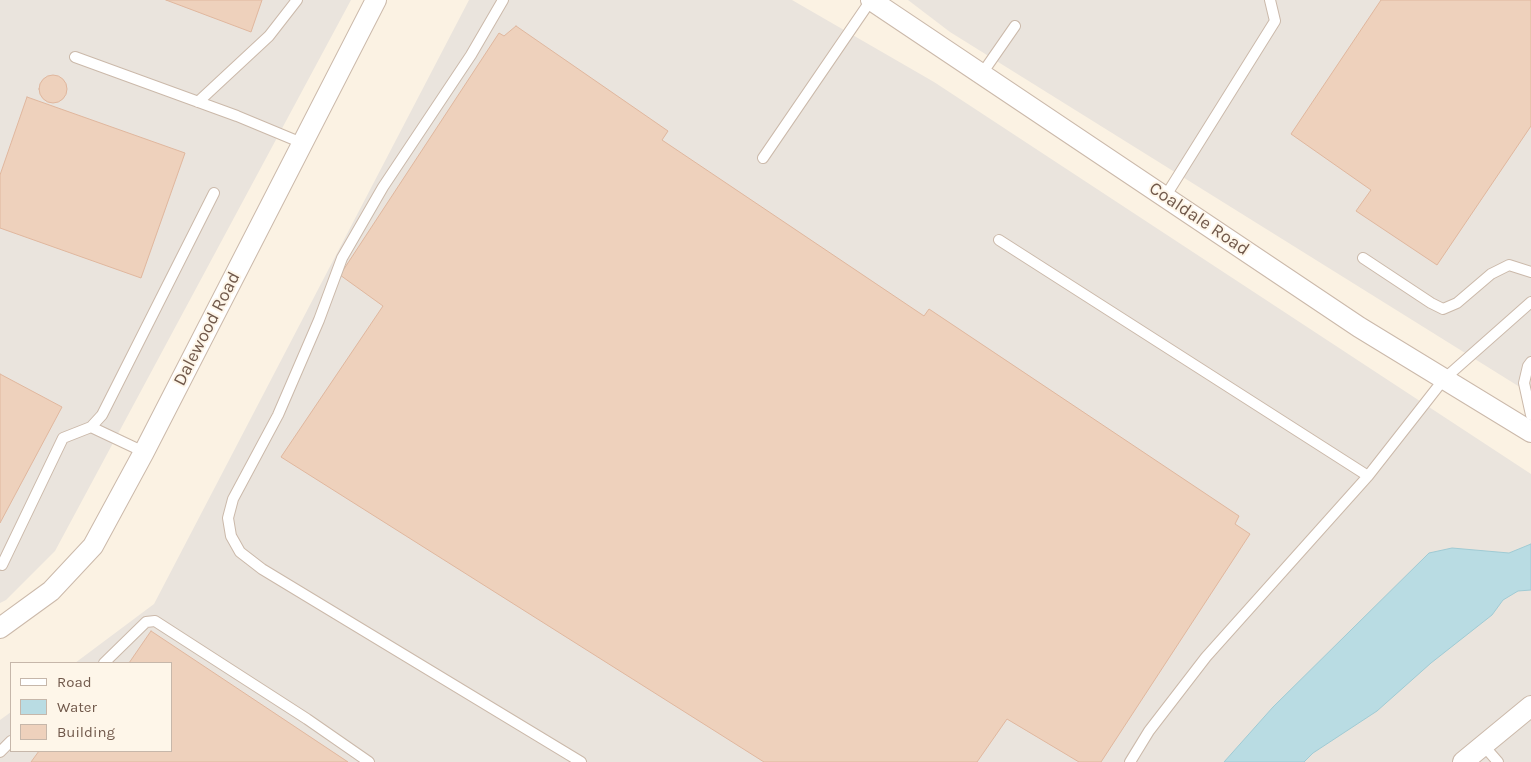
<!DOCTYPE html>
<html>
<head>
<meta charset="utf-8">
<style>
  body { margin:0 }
  #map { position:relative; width:1531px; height:762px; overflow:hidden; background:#fbf2e3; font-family:Karla,sans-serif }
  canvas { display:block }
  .legend { position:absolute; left:10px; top:662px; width:162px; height:90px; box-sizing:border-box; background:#fef6e9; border:1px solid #c6b7aa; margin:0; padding:6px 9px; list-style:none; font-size:15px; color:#71594b }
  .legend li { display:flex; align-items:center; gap:10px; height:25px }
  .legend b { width:25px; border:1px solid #c6b7aa }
</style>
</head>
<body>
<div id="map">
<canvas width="1531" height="762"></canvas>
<ul class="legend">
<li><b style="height:6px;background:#fff"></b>Road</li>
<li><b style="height:14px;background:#b9dce3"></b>Water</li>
<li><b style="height:14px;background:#eed1bc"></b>Building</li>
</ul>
</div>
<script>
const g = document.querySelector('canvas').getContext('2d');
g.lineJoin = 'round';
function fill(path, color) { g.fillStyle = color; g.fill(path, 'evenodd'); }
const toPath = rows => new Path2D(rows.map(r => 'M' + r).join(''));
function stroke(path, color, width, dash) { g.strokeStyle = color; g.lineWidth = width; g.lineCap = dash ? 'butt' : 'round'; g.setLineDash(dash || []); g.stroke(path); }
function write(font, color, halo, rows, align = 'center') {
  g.font = font + ' Karla,sans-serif'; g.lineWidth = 4; g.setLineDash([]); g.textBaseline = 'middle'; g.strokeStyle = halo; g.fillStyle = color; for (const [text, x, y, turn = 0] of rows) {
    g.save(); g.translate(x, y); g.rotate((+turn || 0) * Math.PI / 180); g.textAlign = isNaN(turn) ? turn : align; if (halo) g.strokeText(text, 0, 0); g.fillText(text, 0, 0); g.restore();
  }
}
const industrial = toPath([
  [0,0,351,0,55,551,6,600,0,603],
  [469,0,792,0,934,82,1531,474,1531,762,0,762,0,720,11,712,11,751,171,751,171,663,75,663,154,604],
  [908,0,1531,0,1531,394,950,32]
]);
const water = toPath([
  [1531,544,1531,590,1518,591,1503,600,1492,615,1431,663,1377,711,1313,753,1304,762,1224,762,1273,707,1429,553,1452,548,1509,553,1531,544]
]);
const building = toPath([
  [166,0,262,0,251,32,166,0],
  [1381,0,1531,0,1531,126,1437,265,1356,211,1371,190,1291,134,1381,0],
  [516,26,668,131,662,140,924,316,929,309,1239,516,1235,524,1250,534,1101,762,1079,762,1007,719,977,762,764,762,281,457,383,306,340,275,499,33,504,36,516,26],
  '39 89a14 14 0 1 1 28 0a14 14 0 1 1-28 0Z',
  [27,97,185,153,141,278,0,228,0,175,27,97],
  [0,374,62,407,0,523,0,374],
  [151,631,348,762,31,762,39,751,171,751,171,663,129,663,151,631]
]);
const lane = toPath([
  [503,0,471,55,383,187,342,258,319,320,278,415,233,499,228,518,231,536,240,552,262,569,581,762],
  [75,57,237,116,302,143],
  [981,75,1015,26],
  [198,102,269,36,297,0],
  [763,158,871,0],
  [1165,197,1275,21,1270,0],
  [999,240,1368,476],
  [1363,258,1431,303,1443,309,1457,303,1491,274,1509,265,1531,272],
  [1531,362,1528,366,1524,383,1531,415],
  [91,427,144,452],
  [2,565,63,438,91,427,102,415,214,193],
  [104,663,146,622,155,621,307,719,369,762],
  [1484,746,1498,762],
  [0,752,11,741],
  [1130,762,1149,731,1206,657,1368,476,1444,379,1531,302]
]);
const street = toPath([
  [871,0,1359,327,1531,432],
  [0,628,51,591,93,546,144,452,376,0],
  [1463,762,1531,706]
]);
const streetNames = [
  ["Coaldale Road",1199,219,34],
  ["Dalewood Road",207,329,-63]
];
fill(industrial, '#eae4dd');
fill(water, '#b9dce3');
stroke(water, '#a0cbd4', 1);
fill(building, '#eed1bc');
stroke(building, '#e0b79e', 1);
stroke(lane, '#cbb9aa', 12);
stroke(street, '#cbb9aa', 22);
stroke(lane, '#fff', 10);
stroke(street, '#fff', 20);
write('18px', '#71594b', '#fef6e9', streetNames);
</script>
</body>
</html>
